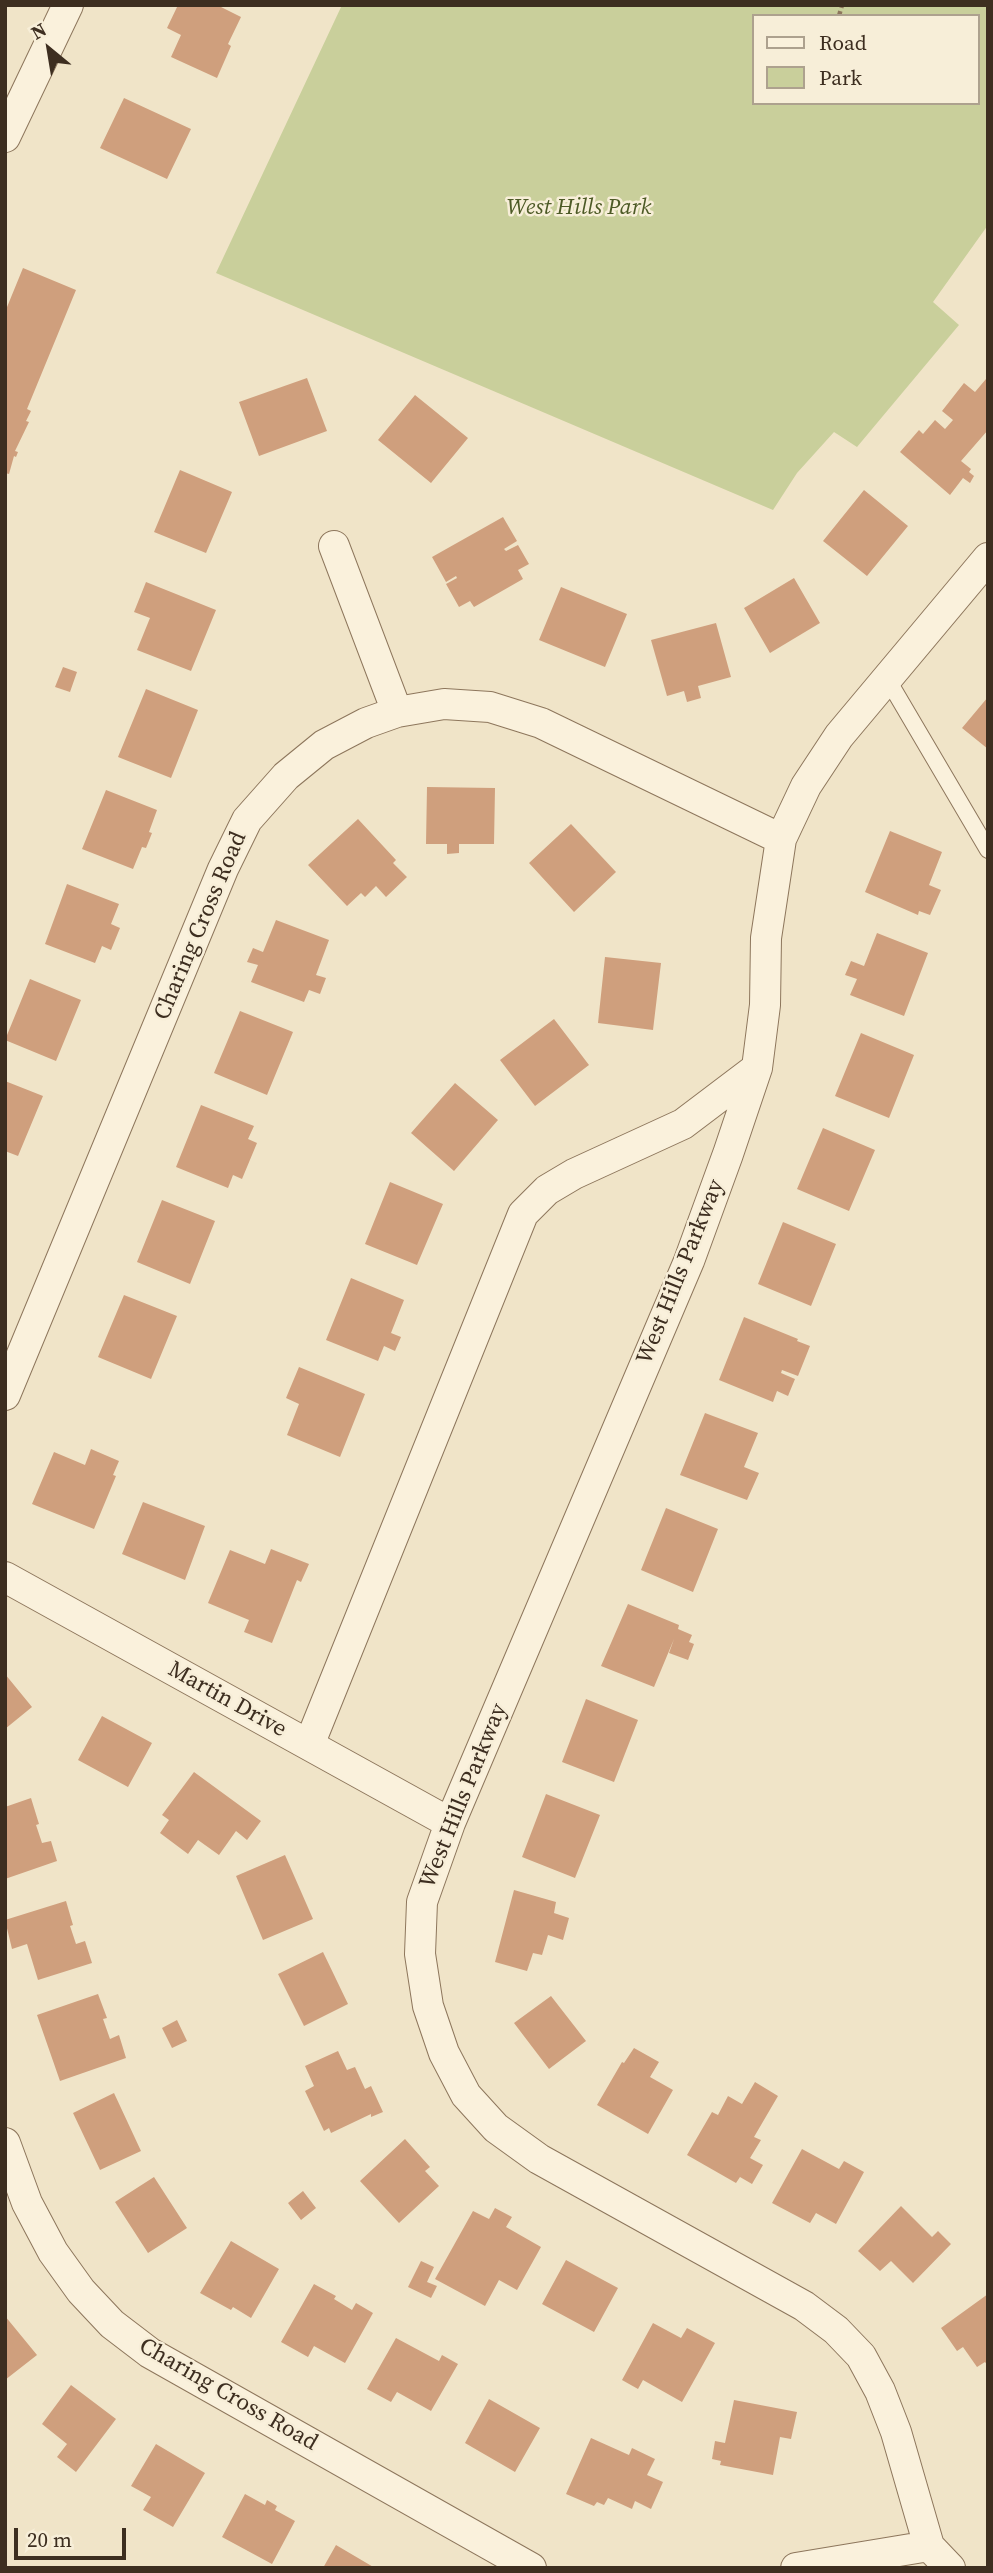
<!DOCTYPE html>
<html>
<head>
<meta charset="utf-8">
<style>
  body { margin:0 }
  #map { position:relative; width:993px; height:2573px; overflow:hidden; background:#f0e4c8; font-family:"Source Serif 4",serif }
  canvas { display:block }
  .frame { position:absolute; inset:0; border:7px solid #3d2e20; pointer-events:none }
  .legend { position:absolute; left:752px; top:14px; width:228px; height:91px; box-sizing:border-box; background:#f7eed8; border:2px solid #ada18e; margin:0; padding:9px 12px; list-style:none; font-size:21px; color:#3d2e20 }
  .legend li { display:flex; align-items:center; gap:14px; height:35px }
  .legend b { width:35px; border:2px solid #ada18e }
  .north { position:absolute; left:14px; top:14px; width:70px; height:70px; -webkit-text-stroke:5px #f7eed8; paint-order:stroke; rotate:330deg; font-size:19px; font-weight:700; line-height:28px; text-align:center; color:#3d2e20 }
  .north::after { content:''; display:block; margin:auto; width:24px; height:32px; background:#3d2e20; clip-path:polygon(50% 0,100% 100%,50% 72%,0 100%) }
  .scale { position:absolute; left:14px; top:2528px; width:112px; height:32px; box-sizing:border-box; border:4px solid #3d2e20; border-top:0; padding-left:9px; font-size:21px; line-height:24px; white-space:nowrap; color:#3d2e20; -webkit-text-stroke:5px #f7eed8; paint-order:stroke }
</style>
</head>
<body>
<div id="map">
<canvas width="993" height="2573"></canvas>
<div class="frame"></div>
<ul class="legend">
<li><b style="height:9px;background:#faf1dc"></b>Road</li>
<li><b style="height:19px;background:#c9cf9b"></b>Park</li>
</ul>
<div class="north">N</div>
<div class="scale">20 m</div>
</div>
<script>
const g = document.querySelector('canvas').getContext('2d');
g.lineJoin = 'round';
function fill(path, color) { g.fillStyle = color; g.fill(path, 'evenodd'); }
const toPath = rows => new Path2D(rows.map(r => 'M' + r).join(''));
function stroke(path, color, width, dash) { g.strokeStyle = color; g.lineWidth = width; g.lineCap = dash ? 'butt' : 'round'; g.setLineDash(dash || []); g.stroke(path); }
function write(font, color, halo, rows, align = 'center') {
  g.font = font + ' "Source Serif 4",serif'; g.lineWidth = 5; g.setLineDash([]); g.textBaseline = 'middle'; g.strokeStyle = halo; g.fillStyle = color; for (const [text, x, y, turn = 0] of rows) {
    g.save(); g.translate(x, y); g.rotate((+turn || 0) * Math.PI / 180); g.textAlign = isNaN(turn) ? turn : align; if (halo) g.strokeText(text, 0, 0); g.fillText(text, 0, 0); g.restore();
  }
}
const green = toPath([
  [342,5,988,5,988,225,933,302,959,325,857,447,834,432,797,473,773,510,216,273],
  [753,16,977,16,977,103,753,103]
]);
const building = toPath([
  [178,5,217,5,241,17,228,44,231,46,217,78,171,57,181,35,167,28],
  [124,98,191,129,167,179,100,148],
  [23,268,76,290,27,409,31,411,26,421,29,422,15,451,18,452,16,457,14,456,9,474,5,473,5,312],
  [307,378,327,431,259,456,239,402],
  [986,379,988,430,961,461,971,469,969,472,974,476,970,483,963,478,950,495,900,452,919,430,923,434,935,420,945,429,953,420,942,411,964,383,975,392],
  [415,395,468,438,431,483,378,440],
  [180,470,232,492,206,553,154,532],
  [864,490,908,526,867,576,823,541],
  [503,517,517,541,504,549,506,551,518,545,529,564,518,570,523,579,474,607,470,601,459,607,446,584,457,578,456,576,446,582,432,557],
  [794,578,820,623,770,653,744,608],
  [146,582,216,610,191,671,137,650,150,618,134,612],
  [561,587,627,614,605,667,539,640],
  [716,623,731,677,698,686,701,698,687,702,684,691,667,696,651,640],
  [63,667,77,672,70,692,55,687],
  [146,689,198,710,171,778,118,757],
  [988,697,988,749,962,728],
  [427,787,495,788,494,844,459,844,459,853,447,854,447,844,426,844],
  [106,790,157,810,149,832,152,833,146,848,142,847,133,869,82,849],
  [358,819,396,860,393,863,407,877,386,897,376,886,365,897,361,893,347,906,308,865],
  [571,824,616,872,574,912,529,863],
  [890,831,942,852,929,885,941,890,930,915,919,911,918,915,865,892],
  [67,884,119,904,111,924,120,928,111,950,102,946,95,963,45,944],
  [276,920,329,940,316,975,326,978,320,994,309,990,304,1002,251,982,258,965,247,962,253,948,263,952],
  [877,933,928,953,904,1016,850,995,857,979,845,975,851,961,864,966],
  [605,957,661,963,653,1030,598,1023],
  [30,979,81,1000,56,1061,5,1040],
  [240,1011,293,1032,267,1095,214,1073],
  [554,1019,589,1065,535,1106,500,1060],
  [861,1033,914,1055,889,1118,835,1096],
  [5,1081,43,1096,18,1156,5,1151],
  [455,1083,498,1120,454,1171,411,1133],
  [201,1105,254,1126,248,1139,257,1143,242,1179,233,1175,228,1188,176,1167],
  [823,1128,875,1150,849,1211,797,1189],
  [390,1182,443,1204,417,1265,365,1244],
  [162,1200,215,1221,190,1284,137,1262],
  [783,1222,836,1244,811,1306,758,1284],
  [351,1278,404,1300,391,1333,401,1337,395,1351,384,1346,378,1361,326,1340],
  [124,1295,177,1316,151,1379,98,1357],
  [744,1317,798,1339,797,1341,810,1346,798,1376,782,1370,781,1373,795,1379,788,1396,777,1391,773,1402,719,1380],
  [299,1367,365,1394,340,1457,287,1435,299,1404,286,1398],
  [705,1413,758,1433,744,1467,759,1473,747,1500,680,1475],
  [91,1449,119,1461,113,1475,116,1476,94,1529,32,1504,54,1452,85,1465],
  [143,1502,205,1526,185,1580,122,1554],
  [666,1508,718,1529,693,1592,641,1570],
  [271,1549,309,1564,301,1582,297,1580,272,1643,244,1632,249,1620,208,1603,230,1550,265,1564],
  [628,1604,679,1625,678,1629,692,1635,689,1642,694,1644,688,1660,669,1653,674,1639,654,1687,601,1666],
  [5,1674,32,1707,5,1729],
  [586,1699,638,1720,614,1782,562,1762],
  [102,1716,152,1743,128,1787,78,1760],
  [194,1772,261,1821,247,1840,236,1831,219,1855,198,1840,188,1854,160,1833,169,1820,162,1815],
  [546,1794,600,1815,575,1878,522,1857],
  [31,1798,39,1824,36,1825,42,1843,51,1841,57,1861,5,1879,5,1807],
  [285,1855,313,1919,263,1940,236,1876],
  [514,1890,556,1902,554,1913,569,1918,563,1940,548,1935,542,1955,533,1953,527,1971,495,1962],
  [66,1901,73,1925,70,1926,76,1944,85,1941,92,1963,38,1980,27,1944,12,1949,5,1920],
  [323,1952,348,2004,304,2026,278,1974],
  [98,1994,107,2018,103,2019,110,2039,119,2035,126,2058,60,2081,37,2015],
  [551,1996,586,2041,549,2069,514,2023],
  [177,2020,187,2041,172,2048,162,2028],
  [634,2048,659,2062,650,2077,673,2090,648,2134,597,2105,622,2062,624,2063],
  [338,2051,347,2070,355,2067,365,2089,371,2086,383,2112,371,2117,371,2114,331,2133,329,2128,324,2131,305,2091,314,2086,305,2066],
  [755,2082,778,2096,754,2137,761,2140,750,2158,763,2165,752,2184,740,2177,736,2183,687,2155,712,2112,718,2115,728,2096,742,2104],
  [114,2093,141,2151,100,2170,73,2113],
  [405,2139,430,2167,425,2171,439,2186,399,2223,360,2181],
  [802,2149,839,2169,844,2161,864,2172,836,2224,816,2213,810,2223,772,2203],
  [154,2177,187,2228,148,2253,115,2202],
  [303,2191,316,2208,301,2220,288,2203],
  [901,2206,932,2237,938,2231,951,2244,913,2283,891,2261,880,2271,858,2251],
  [495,2208,512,2217,506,2227,541,2247,517,2290,499,2280,485,2306,435,2279,473,2211,489,2219],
  [231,2241,279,2269,251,2318,233,2307,231,2310,200,2293],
  [566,2260,618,2288,594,2332,542,2304],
  [421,2261,434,2267,427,2282,437,2286,431,2298,408,2287],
  [314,2284,336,2296,334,2299,352,2310,356,2303,373,2313,345,2363,314,2346,308,2357,281,2342],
  [988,2294,988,2366,985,2362,977,2367,963,2347,957,2351,941,2328],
  [5,2316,37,2355,5,2380],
  [653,2323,681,2338,687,2328,715,2343,682,2402,643,2380,638,2389,622,2380],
  [396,2338,439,2361,442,2355,458,2364,431,2411,397,2392,391,2402,367,2389],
  [71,2385,116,2419,76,2472,57,2457,67,2444,42,2424],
  [489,2399,540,2428,515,2472,465,2443],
  [734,2400,797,2412,791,2439,780,2437,773,2475,720,2465,721,2461,712,2459,715,2441,725,2443],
  [591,2438,629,2455,632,2448,655,2459,647,2475,663,2482,651,2509,635,2501,632,2509,608,2498,604,2505,597,2502,594,2506,566,2494],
  [156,2444,205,2473,173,2527,143,2510,151,2497,131,2486],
  [245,2494,265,2505,267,2500,277,2506,275,2510,295,2521,272,2564,222,2537],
  [336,2545,375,2568,323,2568]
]);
const path = toPath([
  [839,16,842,5]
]);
const service = toPath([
  [888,680,988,850]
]);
const minor = toPath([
  [5,137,68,5],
  [334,546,397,712],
  [5,1395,223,869,247,820,286,776,324,745,366,723,397,712,444,704,490,707,541,723,781,839],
  [5,1577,450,1823],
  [309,1745,523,1214,547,1190,574,1174,683,1124,757,1068],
  [5,2143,27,2203,53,2252,81,2291,112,2324,150,2353,531,2568],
  [796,2568,929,2546],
  [950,2568,929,2546,896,2432,880,2391,861,2356,836,2330,804,2306,539,2159,496,2128,466,2095,444,2053,428,2006,420,1954,422,1902,450,1823,689,1261,728,1154,757,1068,765,1005,766,938,781,839,806,786,839,736,988,558]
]);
const parkNames = [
  ["West Hills Park",579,208]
];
const streetNames = [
  ["Charing Cross Road",201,926,-67],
  ["West Hills Parkway",681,1272,-68],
  ["Martin Drive",227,1700,29],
  ["West Hills Parkway",464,1796,-68],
  ["Charing Cross Road",228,2395,30]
];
fill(green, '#c9cf9b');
fill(building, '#cf9f7d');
stroke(service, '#8d765c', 18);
stroke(minor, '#8d765c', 32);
stroke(path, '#8d765c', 4.5, [5, 3.5]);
stroke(service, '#faf1dc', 16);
stroke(minor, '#faf1dc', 30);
write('italic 23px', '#4d5a26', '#f7eed8', parkNames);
write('23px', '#3d2e20', '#f7eed8', streetNames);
</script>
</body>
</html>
